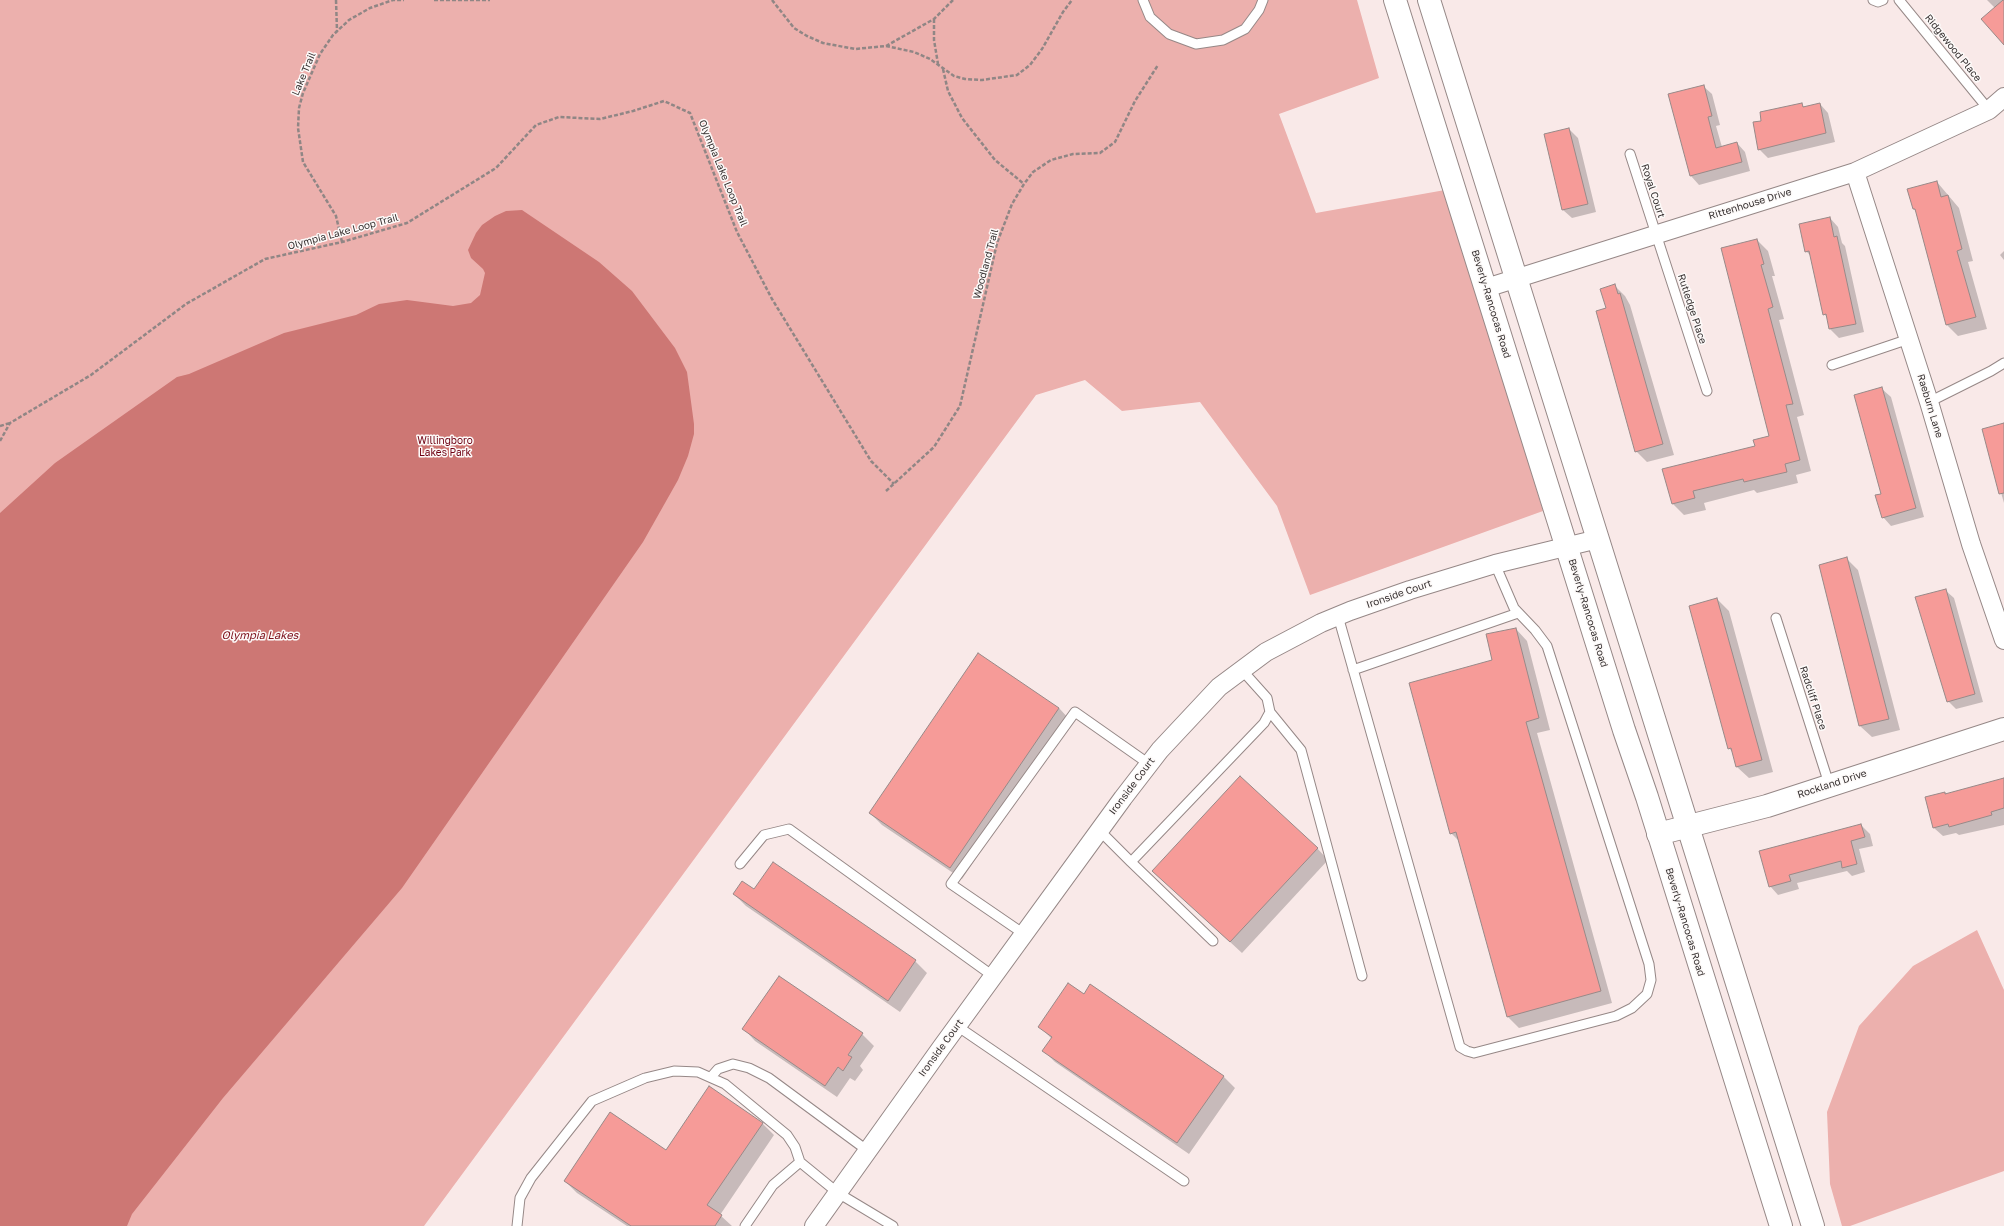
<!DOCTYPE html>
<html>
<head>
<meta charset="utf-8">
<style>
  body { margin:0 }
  canvas { display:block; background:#f9e9e8 }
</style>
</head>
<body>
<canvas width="2004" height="1226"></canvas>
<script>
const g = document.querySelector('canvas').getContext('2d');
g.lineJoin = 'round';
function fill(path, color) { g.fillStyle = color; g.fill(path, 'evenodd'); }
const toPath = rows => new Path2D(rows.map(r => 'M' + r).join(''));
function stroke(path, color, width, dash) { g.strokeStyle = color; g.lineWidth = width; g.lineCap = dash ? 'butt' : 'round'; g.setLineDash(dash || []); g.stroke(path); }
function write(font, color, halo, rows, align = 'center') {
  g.font = font + ' "Golos Text",sans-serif'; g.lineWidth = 3; g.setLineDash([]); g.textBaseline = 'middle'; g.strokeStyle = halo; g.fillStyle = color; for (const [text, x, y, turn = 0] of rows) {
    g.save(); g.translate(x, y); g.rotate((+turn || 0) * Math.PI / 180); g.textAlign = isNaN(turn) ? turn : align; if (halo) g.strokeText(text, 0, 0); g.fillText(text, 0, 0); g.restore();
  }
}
const green = toPath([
  [0,0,1357,0,1379,78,1279,114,1316,213,1445,190,1543,511,1310,595,1277,506,1200,402,1122,411,1085,380,1036,395,424,1226,0,1226],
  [1977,930,2004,990,2004,1171,1850,1226,1842,1226,1830,1184,1827,1112,1859,1026,1913,966]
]);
const water = toPath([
  [522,210,599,262,632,291,675,348,687,372,694,424,694,434,688,456,678,480,643,542,402,888,223,1098,132,1214,127,1226,0,1226,0,513,55,463,177,377,189,374,284,333,356,315,379,304,407,300,453,306,471,303,480,295,485,273,483,269,471,258,468,250,476,233,482,225,495,216,506,211]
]);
const shadow = toPath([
  [1987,0,2004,0,2004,43,1995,8],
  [1703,86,1712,94,1720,125,1716,126,1722,147,1737,143,1745,152,1750,171,1699,185,1691,176,1669,95],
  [1820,104,1828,113,1835,142,1768,158,1759,149,1763,121,1802,105,1804,107],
  [1569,129,1578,138,1596,212,1572,218,1563,210],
  [1937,182,1959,208,1973,261,1968,262,1987,329,1958,336,1947,325,1916,212,1914,209],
  [1830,218,1838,227,1842,243,1845,246,1864,332,1839,338,1830,329,1828,318,1824,314,1811,256,1806,251],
  [1757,240,1768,251,1775,276,1772,276,1784,319,1779,320,1804,415,1797,417,1811,471,1796,475,1798,483,1757,493,1754,490,1704,503,1706,510,1684,515,1673,504,1771,436],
  [2004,251,2004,260,2000,255],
  [1614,285,1625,296,1630,305,1674,455,1647,462,1636,451],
  [1882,389,1891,397,1924,517,1891,526,1883,517],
  [2004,424,2004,503,1983,430],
  [1847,559,1858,570,1900,730,1872,737,1860,726,1820,566],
  [1945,590,1954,598,1983,702,1956,709,1948,701],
  [1717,599,1729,611,1773,772,1749,778,1737,767,1733,753,1729,748],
  [1516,629,1527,641,1550,730,1537,733,1612,1003,1519,1028,1508,1017,1460,842,1451,833,1493,661],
  [1059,708,1070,720,962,879,882,825,870,813],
  [2004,779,2004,825,1959,835,1956,833,1943,836,1934,828,1945,793,1947,795],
  [1861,825,1870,834,1873,846,1859,849,1865,872,1852,876,1847,871,1797,883,1799,889,1778,895,1770,886],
  [1317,848,1328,860,1242,953,1165,882],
  [773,863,915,961,927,973,900,1012,746,906,734,894,755,890],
  [780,977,862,1034,874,1046,860,1066,863,1070,855,1081,850,1078,837,1097,755,1041,744,1029],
  [1084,995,1223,1076,1235,1088,1189,1154,1055,1062,1044,1051,1052,1039,1039,1026],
  [762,1123,774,1135,720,1215,732,1226,627,1226,577,1193,565,1181]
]);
const building = toPath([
  [2003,0,2004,0,2004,45,1981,19,2003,0],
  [1704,85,1712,116,1708,117,1716,148,1737,142,1742,162,1690,176,1668,94,1704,85],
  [1802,103,1803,107,1820,103,1826,133,1758,150,1753,122,1761,121,1760,112,1802,103],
  [1569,128,1588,204,1562,210,1544,134,1569,128],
  [1937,181,1941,197,1948,195,1962,249,1957,251,1976,317,1946,325,1915,209,1913,209,1907,189,1937,181],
  [1830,217,1834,237,1837,236,1856,324,1829,329,1826,314,1823,315,1809,251,1805,252,1799,224,1830,217],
  [1757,239,1764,264,1761,265,1773,307,1768,309,1793,404,1786,405,1800,460,1785,464,1787,472,1744,482,1743,479,1693,491,1695,498,1672,504,1662,469,1755,446,1753,440,1769,436,1721,248,1757,239],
  [1615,284,1618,294,1620,293,1663,444,1635,452,1596,311,1606,308,1600,289,1615,284],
  [1882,387,1916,508,1882,518,1875,495,1881,494,1854,395,1882,387],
  [2004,423,2004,493,1999,494,1982,429,2004,423],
  [1847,557,1889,719,1859,726,1819,565,1847,557],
  [1946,589,1975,694,1947,702,1915,597,1946,589],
  [1717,598,1762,760,1736,767,1731,748,1728,749,1689,606,1717,598],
  [1516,628,1539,718,1526,722,1601,991,1507,1017,1456,832,1450,834,1409,683,1492,660,1486,634,1516,628],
  [978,653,1059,708,950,868,869,813,978,653],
  [1240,776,1318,848,1230,942,1152,871,1240,776],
  [2004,778,2004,808,1991,812,1992,815,1949,827,1948,824,1933,828,1925,797,1945,792,1945,794,2004,778],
  [1861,824,1865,837,1851,841,1857,864,1842,868,1841,861,1789,875,1791,881,1769,887,1759,851,1861,824],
  [773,862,916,960,888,1001,733,894,742,881,754,889,773,862],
  [779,976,863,1033,848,1055,852,1057,843,1071,838,1067,825,1086,742,1029,779,976],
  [1068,983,1084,994,1090,984,1224,1076,1177,1143,1042,1051,1052,1037,1038,1027,1068,983],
  [709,1086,763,1123,707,1205,722,1215,715,1226,631,1226,564,1181,610,1112,666,1150,709,1086]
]);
const path = toPath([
  [336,0,337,31],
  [434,0,490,0],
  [772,0,794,28,807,36,823,43,855,49,886,46,934,19,953,0],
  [934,19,934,40,938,64],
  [886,46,914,52,930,59,954,76,965,79,982,80,1017,75,1030,65,1042,49,1063,12,1072,0],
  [943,69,948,91,962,118,995,160,1024,184],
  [342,242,336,216,303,162,298,128,299,108,303,93,320,54,333,35,349,20,370,8,393,0,404,0],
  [0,426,10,423],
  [0,441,10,423,91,375,186,304,265,259,342,242,407,223,496,168,536,125,559,117,600,119,633,111,664,101,690,113,737,232,772,299,871,461,894,484],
  [886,491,934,447,960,406,997,243,1012,204,1024,184,1033,172,1051,160,1073,154,1100,153,1115,142,1135,101,1158,65]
]);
const service = toPath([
  [1143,0,1150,17,1169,34,1196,44,1223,40,1245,29,1259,10,1263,0],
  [1873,0,1878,2,1883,0],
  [1899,0,1989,110],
  [1630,154,1707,391],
  [1832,365,1909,339],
  [1929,402,1991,371,2004,363],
  [1338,616,1460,1047,1467,1051,1474,1053,1616,1016,1632,1008,1647,994,1651,980,1649,964,1547,646,1535,630,1514,608,1495,564],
  [1776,618,1829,784],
  [1353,670,1518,613],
  [1270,712,1301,750,1362,976],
  [1099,830,1131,862,1264,723,1270,712,1267,698,1241,669],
  [1131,862,1213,941],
  [740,864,764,835,789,829,993,976],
  [1024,934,951,884,1075,712,1149,764],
  [957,1026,1184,1181],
  [711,1077,718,1069,733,1064,749,1068,769,1078,868,1151],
  [517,1226,520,1198,531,1178,592,1101,645,1078,674,1071,698,1072,725,1084,787,1135,795,1147,800,1162,838,1193,893,1226],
  [745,1226,773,1185,800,1162]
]);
const minor = toPath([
  [1855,172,1929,402,1971,544,2004,640],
  [1486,288,1855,172,1989,110,2004,97],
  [814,1226,941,1048,1123,798,1160,750,1219,687,1266,652,1321,623,1350,611,1410,590,1495,564,1598,539]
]);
const tertiary = toPath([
  [1658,834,1767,806,2004,729]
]);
const primary = toPath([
  [1395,0,1624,730,1647,797,1781,1226],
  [1429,0,1813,1226]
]);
const streetNames = [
  ["Ridgewood Place",1953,48,51],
  ["Lake Trail",304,74,-67],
  ["Olympia Lake Loop Trail",723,173,68],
  ["Royal Court",1653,191,72],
  ["Rittenhouse Drive",1750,204,-17],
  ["Olympia Lake Loop Trail",343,232,-15],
  ["Woodland Trail",986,264,-75],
  ["Beverly-Rancocas Road",1491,304,73],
  ["Rutledge Place",1692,309,72],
  ["Raeburn Lane",1930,406,73],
  ["Ironside Court",1399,594,-19],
  ["Beverly-Rancocas Road",1588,613,73],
  ["Radcliff Place",1813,698,72],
  ["Rockland Drive",1832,784,-18],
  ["Ironside Court",1132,786,-53],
  ["Beverly-Rancocas Road",1685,922,73],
  ["Ironside Court",941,1048,-54]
];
const parkNames = [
  ["Willingboro",445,441],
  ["Lakes Park",445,453]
];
const waterNames = [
  ["Olympia Lakes",260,636]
];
fill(green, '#ecb0ad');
fill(water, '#cd7774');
fill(shadow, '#0003');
fill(building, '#f69b98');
stroke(building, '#988988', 1);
stroke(service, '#968887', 11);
stroke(minor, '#968887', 20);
stroke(tertiary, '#968887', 24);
stroke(primary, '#968887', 24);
stroke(path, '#908685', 2.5, [4, 2]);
stroke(service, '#fff', 9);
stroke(minor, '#fff', 18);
stroke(tertiary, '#fff', 22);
stroke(primary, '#fff', 22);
write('10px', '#363030', '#fdfaf9', streetNames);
write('10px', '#6f0012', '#fdfaf9', parkNames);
write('italic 11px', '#7d121d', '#fdfaf9', waterNames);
</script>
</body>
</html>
